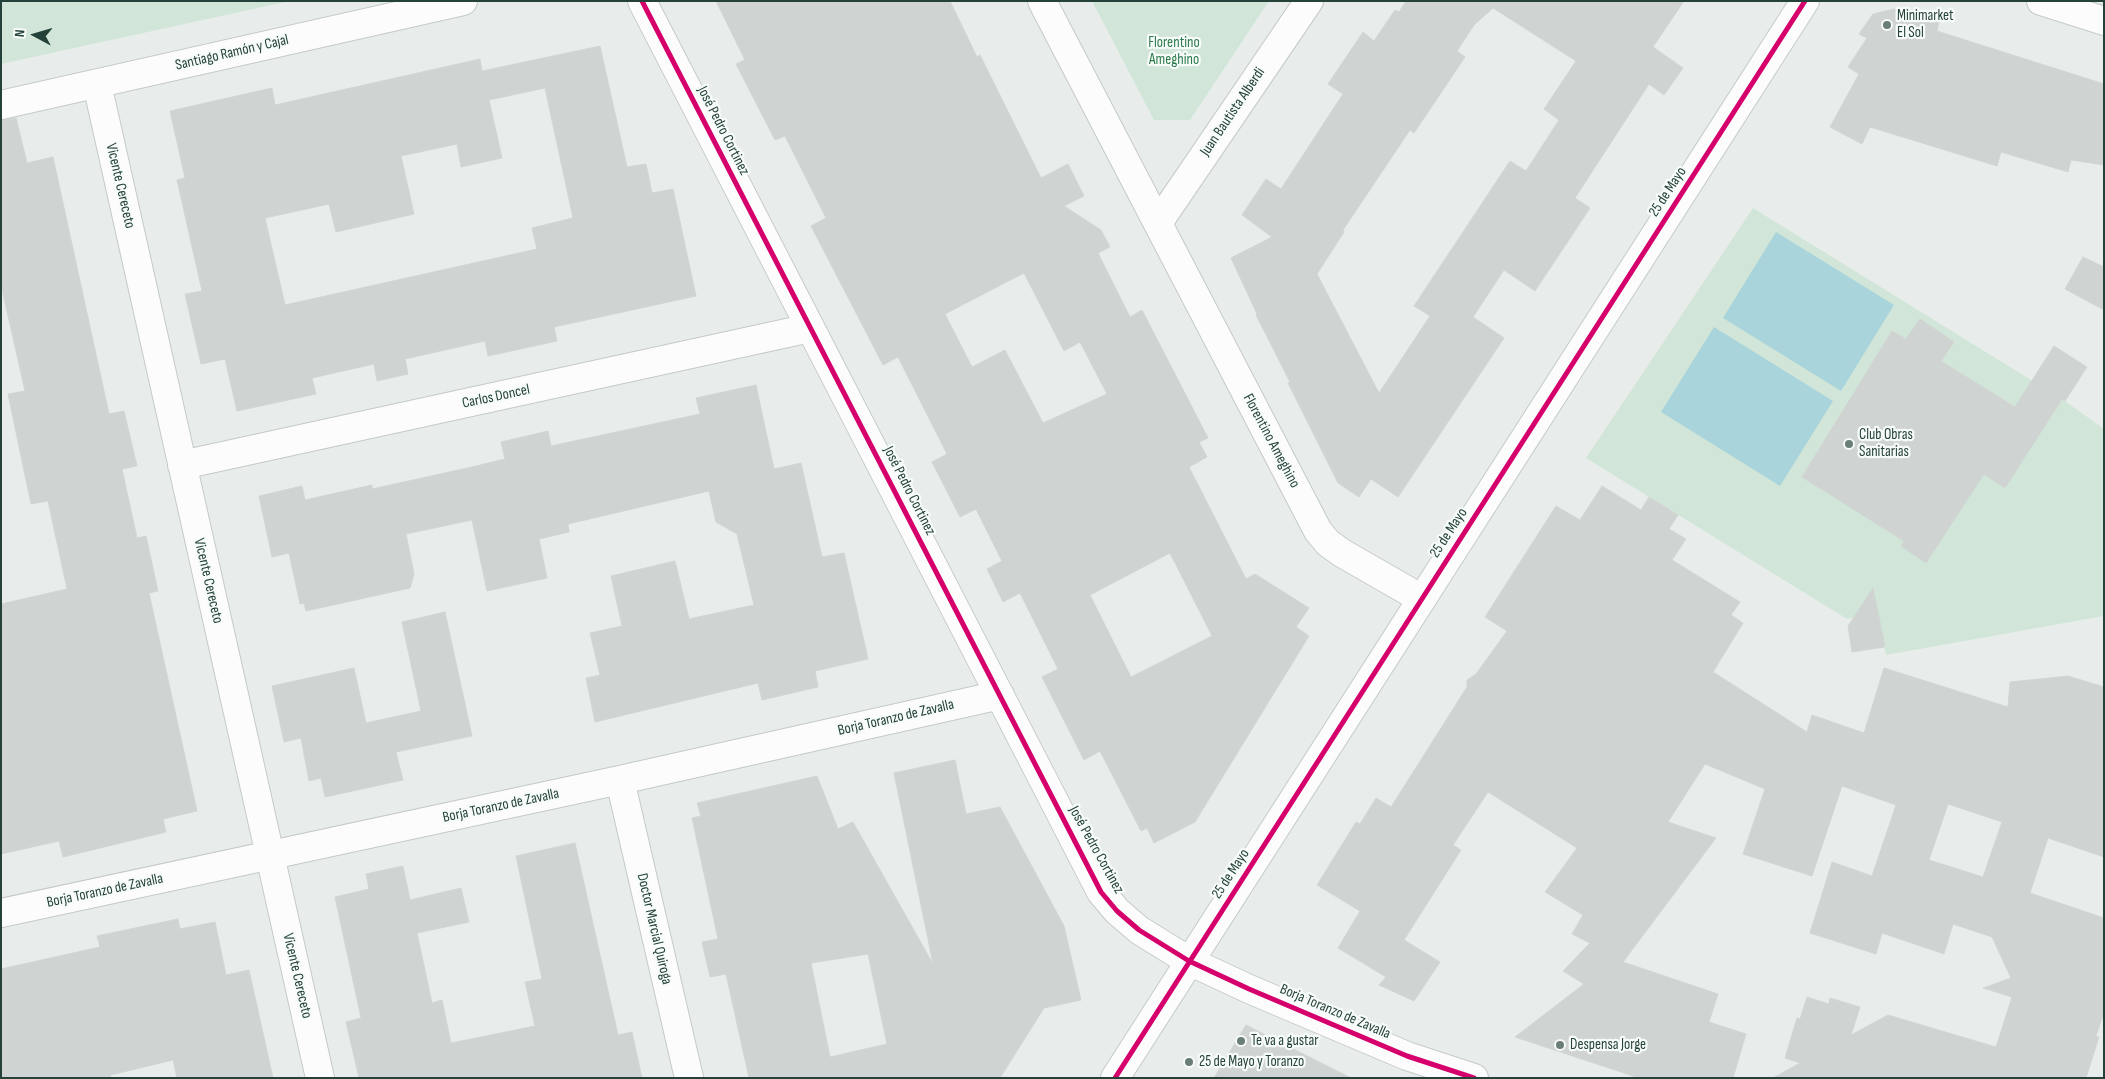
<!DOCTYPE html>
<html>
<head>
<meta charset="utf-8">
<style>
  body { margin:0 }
  #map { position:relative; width:2105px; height:1079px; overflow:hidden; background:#e8edeb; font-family:"Sofia Sans Condensed",sans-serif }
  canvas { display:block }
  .frame { position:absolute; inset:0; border:2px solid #24423a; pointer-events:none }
  .north { position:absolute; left:10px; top:10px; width:50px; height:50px; -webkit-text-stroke:4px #f7fbf9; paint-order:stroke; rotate:276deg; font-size:14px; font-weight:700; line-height:20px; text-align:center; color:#24423a }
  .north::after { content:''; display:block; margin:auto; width:18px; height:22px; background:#24423a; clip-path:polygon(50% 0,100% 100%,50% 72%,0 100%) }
</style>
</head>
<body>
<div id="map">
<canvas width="2105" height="1079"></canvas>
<div class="frame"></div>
<div class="north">N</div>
</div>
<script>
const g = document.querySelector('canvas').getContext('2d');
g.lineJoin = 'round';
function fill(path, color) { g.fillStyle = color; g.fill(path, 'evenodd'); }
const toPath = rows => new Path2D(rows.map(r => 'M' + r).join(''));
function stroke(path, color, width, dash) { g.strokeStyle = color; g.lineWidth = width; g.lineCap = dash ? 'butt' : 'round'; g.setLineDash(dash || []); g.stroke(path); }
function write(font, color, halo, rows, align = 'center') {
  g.font = font + ' "Sofia Sans Condensed",sans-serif'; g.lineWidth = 4.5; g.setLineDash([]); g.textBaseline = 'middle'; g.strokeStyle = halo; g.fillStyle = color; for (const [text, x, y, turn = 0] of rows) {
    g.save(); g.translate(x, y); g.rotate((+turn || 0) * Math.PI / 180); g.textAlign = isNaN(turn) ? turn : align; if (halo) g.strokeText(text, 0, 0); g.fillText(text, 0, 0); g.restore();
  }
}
const green = toPath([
  [1,1,290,1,1,64],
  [1092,1,1269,1,1190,120,1154,120],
  [1753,208,2065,401,2104,429,2104,616,1886,655,1881,628,1861,616,1847,619,1586,458]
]);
const water = toPath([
  [1776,232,1894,305,1841,391,1723,318],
  [1714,327,1833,401,1780,486,1661,412]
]);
const building = toPath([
  [716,1,950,1,977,57,980,55,1041,178,1068,164,1084,196,1064,206,1101,230,1110,247,1098,253,1130,317,1142,310,1208,438,1199,442,1207,457,1189,467,1246,579,1255,574,1309,608,1296,627,1309,636,1195,822,1154,843,1147,828,1141,831,1100,751,1084,760,1042,677,1058,669,1020,593,1003,602,987,569,1002,561,976,509,960,517,932,462,947,454,898,357,883,365,811,226,826,218,785,136,775,140,736,64,745,60,716,1],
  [1024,273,1064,351,1080,342,1107,394,1043,423,1005,350,972,367,945,314,1024,273],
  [1170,553,1212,636,1131,677,1090,595,1170,553],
  [1406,1,1684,1,1653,47,1683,68,1664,95,1649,84,1575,198,1590,208,1535,291,1504,270,1473,317,1504,338,1398,497,1371,479,1359,497,1338,483,1288,383,1290,382,1256,315,1257,314,1231,258,1272,237,1242,215,1266,179,1281,189,1322,126,1343,94,1328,84,1363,32,1374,41,1395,10,1399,12,1406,1],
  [1493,8,1576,61,1544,109,1559,120,1526,171,1510,161,1414,306,1430,316,1379,393,1317,274,1344,232,1343,230,1410,130,1414,133,1465,57,1457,51,1474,25,1493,8],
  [1894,9,1939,22,1937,31,2104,84,2104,165,2071,160,2068,172,2001,152,1997,166,1870,127,1862,144,1830,127,1859,74,1848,67,1867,38,1859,34,1873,14,1894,9],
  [600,46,627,167,646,164,652,193,673,189,696,296,554,327,557,341,502,353,488,356,485,341,405,359,408,374,377,381,374,364,312,378,316,394,237,411,225,359,201,364,185,294,202,291,177,180,185,178,170,111,272,88,275,105,480,59,482,71,600,46],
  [545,88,573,218,532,228,537,249,285,305,265,218,329,204,336,232,414,214,401,156,457,144,461,167,502,158,489,100,545,88],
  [16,118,27,163,53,157,109,414,124,411,137,466,122,469,137,538,146,536,158,591,149,593,197,811,163,819,166,832,63,857,59,841,1,854,1,604,67,589,48,501,31,504,8,394,25,391,1,285,1,120,16,118],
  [2083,257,2104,267,2104,310,2065,289,2083,257],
  [1920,319,1954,342,1941,361,2015,407,2054,346,2087,367,2065,401,2062,399,2005,488,1984,474,1926,563,1901,546,1904,541,1802,477,1892,331,1906,339,1920,319],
  [756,385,774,469,801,463,822,557,844,553,868,659,815,671,818,687,762,700,758,683,595,722,586,678,600,675,590,633,622,626,611,576,675,561,689,619,754,605,737,534,716,522,709,491,568,524,569,532,539,539,547,578,487,591,472,520,406,534,414,574,410,588,306,611,304,603,300,604,289,553,272,557,259,496,302,486,305,500,372,485,372,489,472,467,505,459,501,442,548,431,551,446,700,414,696,398,756,385],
  [1602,486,1641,510,1649,497,1678,515,1669,529,1686,539,1672,560,1740,602,1731,615,1743,623,1713,672,1807,732,1812,715,1864,733,1884,668,2008,707,2010,682,2068,676,2104,687,2104,857,2048,838,2030,893,2104,918,2104,1013,2096,1036,2099,1037,2086,1078,1773,1078,1800,1063,1785,1058,1797,1018,1800,1019,1807,997,1829,1004,1830,998,1860,1007,1851,1035,1888,1015,1996,1047,2012,997,1983,988,2011,978,1992,937,1953,924,1944,954,1882,933,1876,954,1810,933,1832,862,1872,876,1896,805,1842,786,1812,876,1743,854,1765,789,1705,764,1668,822,1716,838,1623,962,1718,994,1709,1022,1746,1034,1733,1078,1639,1078,1515,1037,1584,984,1563,971,1590,943,1572,934,1583,915,1545,892,1577,848,1488,792,1453,845,1461,850,1404,940,1440,962,1414,1001,1379,985,1386,977,1338,948,1360,911,1317,885,1356,822,1360,824,1376,798,1391,807,1467,687,1467,680,1476,674,1507,631,1485,617,1556,506,1580,520,1602,486],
  [1948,804,2002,822,1983,877,1929,860,1948,804],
  [1873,588,1885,647,1852,652,1848,626,1873,588],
  [445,612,472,736,396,752,403,780,325,797,321,778,309,781,301,738,284,742,272,686,354,668,366,723,421,711,402,622,445,612],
  [955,760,966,814,1000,807,1064,926,1081,1000,1044,1008,1000,1078,749,1078,726,974,710,977,702,942,718,939,692,818,701,816,697,803,817,776,838,829,853,822,933,964,894,773,955,760],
  [868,954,887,1044,830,1057,811,963,868,954],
  [575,843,618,1035,632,1032,642,1078,359,1078,346,1022,361,1018,335,897,369,889,366,874,403,866,410,900,461,888,469,922,417,933,432,1003,442,1000,451,1043,535,1026,525,982,542,979,516,856,575,843],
  [178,919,180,929,215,922,226,975,249,970,273,1078,177,1078,173,1060,111,1075,110,1078,1,1078,1,969,100,947,97,936,178,919],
  [1246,1025,1351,1078,1214,1078,1246,1025]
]);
const street = toPath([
  [642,1,1101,892,1117,911,1139,930,1189,961,1249,989,1407,1056,1474,1078],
  [1042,1,1318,531,1328,543,1342,553,1422,599],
  [2041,1,2104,21],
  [97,84,320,1078],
  [1,105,463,1],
  [1158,223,1309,1],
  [182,465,810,328],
  [620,780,689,1078],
  [1,913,620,780,1000,695]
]);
const secondary = toPath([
  [1115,1078,1805,1]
]);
const cycleway = toPath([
  [642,1,1101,892,1117,911,1139,930,1189,961,1249,989,1407,1056,1474,1078],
  [1115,1078,1805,1]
]);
const markers = [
  [1887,25,5,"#697e78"],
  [1849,444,5,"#697e78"],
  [1241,1041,5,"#697e78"],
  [1560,1045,5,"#697e78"],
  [1189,1062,5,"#697e78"]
];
const poiNames = [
  ["Minimarket",1897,16],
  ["El Sol",1897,33],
  ["Club Obras",1859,435],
  ["Sanitarias",1859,452],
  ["Te va a gustar",1251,1041],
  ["Despensa Jorge",1570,1045],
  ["25 de Mayo y Toranzo",1199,1062]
];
const parkNames = [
  ["Florentino",1174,43],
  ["Ameghino",1174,60]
];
const streetNames = [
  ["Santiago Ramón y Cajal",232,53,-13],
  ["Juan Bautista Alberdi",1233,112,-56],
  ["José Pedro Cortinez",723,131,63],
  ["Vicente Cereceto",120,186,77],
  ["25 de Mayo",1668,192,-57],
  ["Carlos Doncel",496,397,-12],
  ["Florentino Ameghino",1271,441,62],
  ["José Pedro Cortinez",909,491,63],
  ["25 de Mayo",1449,533,-57],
  ["Vicente Cereceto",208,581,77],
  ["Borja Toranzo de Zavalla",896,718,-13],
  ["Borja Toranzo de Zavalla",501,806,-12],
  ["José Pedro Cortinez",1096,850,61],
  ["25 de Mayo",1231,874,-57],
  ["Borja Toranzo de Zavalla",105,891,-12],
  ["Doctor Marcial Quiroga",654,929,77],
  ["Vicente Cereceto",297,976,77],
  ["Borja Toranzo de Zavalla",1335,1012,23]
];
fill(green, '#d1e6d8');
fill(water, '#a9d4db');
fill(building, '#cfd4d2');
stroke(building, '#d1d6d4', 1);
stroke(street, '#c5cac8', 30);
stroke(secondary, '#c3cbc8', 30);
stroke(street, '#fcfcfc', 28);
stroke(secondary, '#fcfcfc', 28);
stroke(cycleway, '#d6006c', 5);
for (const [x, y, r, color] of markers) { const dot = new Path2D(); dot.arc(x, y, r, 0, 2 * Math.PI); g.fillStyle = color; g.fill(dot); stroke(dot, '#f7fbf9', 2); }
write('15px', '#24423a', '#f7fbf9', poiNames, 'left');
write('15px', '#2d7a4b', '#f7fbf9', parkNames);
write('15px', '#24423a', '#f7fbf9', streetNames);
</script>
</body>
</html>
